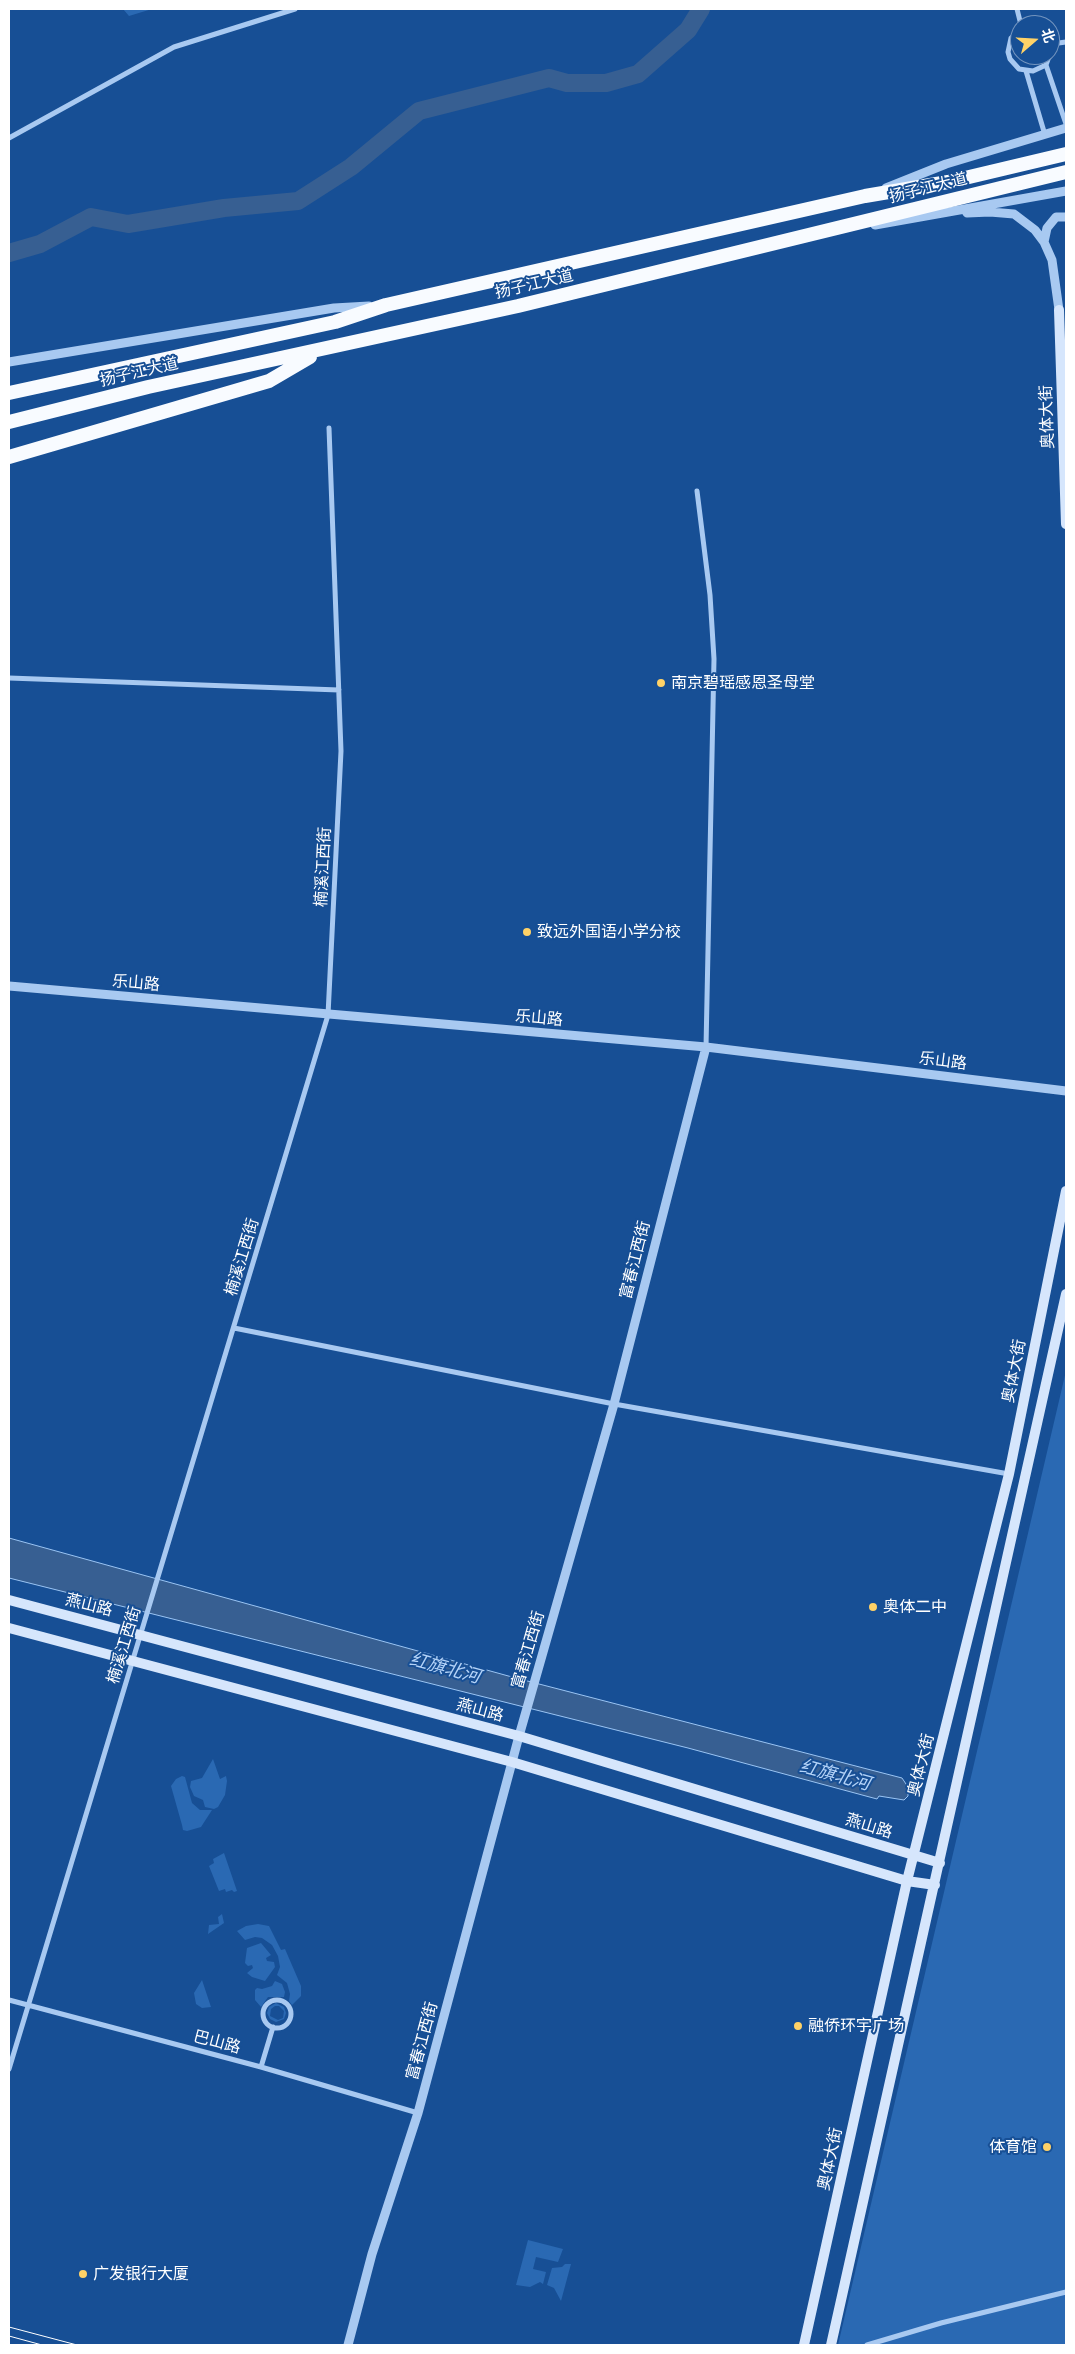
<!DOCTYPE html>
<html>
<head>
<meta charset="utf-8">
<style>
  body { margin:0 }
  #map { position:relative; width:1075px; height:2354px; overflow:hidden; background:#174f95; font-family:"Asap Condensed","Noto Sans SC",sans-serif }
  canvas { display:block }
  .frame { position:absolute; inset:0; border:10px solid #fff; pointer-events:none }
  .north { position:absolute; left:1010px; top:15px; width:50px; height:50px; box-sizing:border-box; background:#174f95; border:1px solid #7495bf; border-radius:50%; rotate:71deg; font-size:14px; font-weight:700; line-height:20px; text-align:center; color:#fff }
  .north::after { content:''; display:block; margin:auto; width:18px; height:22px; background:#ffd267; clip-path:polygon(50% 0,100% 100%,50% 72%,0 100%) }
</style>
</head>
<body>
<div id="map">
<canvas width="1075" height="2354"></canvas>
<div class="frame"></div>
<div class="north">北</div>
</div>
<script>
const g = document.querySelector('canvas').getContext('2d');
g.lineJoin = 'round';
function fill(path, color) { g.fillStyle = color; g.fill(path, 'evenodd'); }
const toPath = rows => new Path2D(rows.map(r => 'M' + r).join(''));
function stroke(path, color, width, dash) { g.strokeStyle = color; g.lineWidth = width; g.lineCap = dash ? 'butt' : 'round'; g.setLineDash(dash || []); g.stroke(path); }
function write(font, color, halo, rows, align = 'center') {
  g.font = font + ' "Asap Condensed","Noto Sans SC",sans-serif'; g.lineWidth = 4; g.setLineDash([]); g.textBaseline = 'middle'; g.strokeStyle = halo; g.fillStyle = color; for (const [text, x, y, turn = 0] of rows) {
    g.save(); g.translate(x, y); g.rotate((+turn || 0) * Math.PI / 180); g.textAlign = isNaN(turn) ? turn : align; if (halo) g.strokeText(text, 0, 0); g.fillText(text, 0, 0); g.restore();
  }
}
const green = toPath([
  [123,9,152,9,129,16],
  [1066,1371,1066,2345,838,2345],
  [213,1759,220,1779,226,1776,227,1781,225,1795,218,1807,214,1809,205,1807,203,1800,194,1796,190,1787,191,1781,202,1778],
  [182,1776,185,1777,192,1803,200,1810,212,1810,201,1827,187,1831,183,1830,182,1825,171,1786,176,1779],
  [224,1853,237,1891,234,1892,232,1890,226,1892,225,1889,219,1891,209,1866,214,1863,213,1859],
  [222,1914,224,1923,208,1934,209,1925,219,1924,218,1917],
  [258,1924,269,1926,281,1950,285,1949,301,1986,301,1996,292,2005,289,2001,290,1994,287,1983,277,1975,280,1967,278,1956,272,1945,262,1938,255,1937,245,1940,237,1931,246,1926],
  [261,1943,271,1955,266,1958,267,1961,274,1962,275,1967,265,1981,252,1977,247,1973,253,1968,252,1965,248,1966,245,1963,247,1948],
  [202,1980,211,2007,202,2008,196,2004,194,1993],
  [275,1981,282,1984,285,1992,284,1997,268,1997,261,2007,255,2000,255,1990,257,1988,262,1989,272,1986],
  [276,2003,284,2007,286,2013,284,2019,276,2022,270,2019,267,2013,269,2007],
  [275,2006,279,2006,284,2011,283,2018,278,2020,270,2016,271,2009],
  [528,2240,563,2249,558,2262,536,2257,533,2269,546,2272,543,2284,540,2282,530,2287,516,2285],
  [565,2264,571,2264,561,2301,554,2288,547,2285,552,2268,562,2267]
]);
const water = toPath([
  [9,1538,512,1677,902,1778,908,1787,908,1796,904,1800,879,1796,877,1799,688,1748,9,1578,9,1538]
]);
const river = toPath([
  [9,253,40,244,91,217,128,224,224,208,298,201,351,167,419,111,549,78,567,83,606,83,638,74,688,30,701,9]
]);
const minor = toPath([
  [1017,9,1021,25],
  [1020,30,1011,38,1008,52,1010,59,1019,69,1033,71,1046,65,1051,51,1050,42],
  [1051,44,1066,42],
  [1046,65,1066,124],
  [1026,71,1045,135],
  [9,138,174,47,295,9],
  [697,491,710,595,714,659,706,1047],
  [9,678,339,690],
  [234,1328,614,1404,1009,1474],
  [9,2000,261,2067,418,2113],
  '263 2014a14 14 0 1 1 28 0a14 14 0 1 1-28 0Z',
  [261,2067,273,2027],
  [9,2069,328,1015,341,751,329,428],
  [867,2345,941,2323,1066,2292]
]);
const tertiary = toPath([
  [886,188,946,164,1066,128],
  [967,213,990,212,1014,214,1035,230,1044,242,1052,260,1059,310],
  [875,225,1066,191],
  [1044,242,1047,228,1056,217,1066,217],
  [9,362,334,308,369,306],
  [9,986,706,1047,1066,1091],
  [348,2345,372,2254,418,2113,519,1736,614,1404,706,1047]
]);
const secondary = toPath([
  [1059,310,1066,524],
  [9,1600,519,1736,940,1863],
  [9,1628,512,1762,907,1881,935,1885],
  [804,2345,907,1881,1009,1474,1066,1191],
  [831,2345,1066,1294]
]);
const trunk = toPath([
  [9,393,335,322,386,305,865,196,948,182,1066,154],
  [9,422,148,387,518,306,1066,172],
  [9,457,269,381,310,357]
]);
const tram = toPath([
  [9,2327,77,2345],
  [9,2336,42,2345]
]);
const markers = [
  [661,683,5,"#ffd267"],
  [527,932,5,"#ffd267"],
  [873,1607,5,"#ffd267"],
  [798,2026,5,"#ffd267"],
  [1047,2147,5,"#ffd267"],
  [83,2274,5,"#ffd267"]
];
const streetNames = [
  ["扬子江大道",928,188,-14],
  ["扬子江大道",534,284,-13],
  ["扬子江大道",139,372,-13],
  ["奥体大街",1047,417,-92],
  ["楠溪江西街",323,867,-87],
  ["乐山路",136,983,5],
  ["乐山路",539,1018,5],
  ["乐山路",943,1061,7],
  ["楠溪江西街",242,1257,-73],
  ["富春江西街",635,1260,-76],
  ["奥体大街",1014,1371,-79],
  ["燕山路",89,1605,14],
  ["楠溪江西街",124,1645,-73],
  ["富春江西街",528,1650,-74],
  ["燕山路",480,1710,15],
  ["奥体大街",921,1765,-76],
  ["燕山路",869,1826,17],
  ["富春江西街",422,2041,-75],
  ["巴山路",217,2042,15],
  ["奥体大街",830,2159,-78]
];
const poiNames = [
  ["南京碧瑶感恩圣母堂",671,683],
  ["致远外国语小学分校",537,932],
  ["奥体二中",883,1607],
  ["融侨环宇广场",808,2026],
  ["体育馆",1037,2147,"right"],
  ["广发银行大厦",93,2274]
];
const waterNames = [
  ["红旗北河",445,1668,15],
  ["红旗北河",835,1775,15]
];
fill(green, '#2a69b3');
fill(water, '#375f92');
stroke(water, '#9ac4f3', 1);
stroke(river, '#375f92', 18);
stroke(minor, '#a8c9f1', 5);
stroke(tertiary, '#a8c9f1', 9);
stroke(secondary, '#d6e6fc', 10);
stroke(trunk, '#f8fbff', 14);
stroke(tram, '#fff', 1);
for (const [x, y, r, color] of markers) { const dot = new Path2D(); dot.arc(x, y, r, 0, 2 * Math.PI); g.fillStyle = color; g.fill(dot); stroke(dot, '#174f95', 2); }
write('16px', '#fff', '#174f95', streetNames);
write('16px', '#fff', '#174f95', poiNames, 'left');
write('italic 18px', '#b4d3f8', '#174f95', waterNames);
</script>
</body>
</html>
